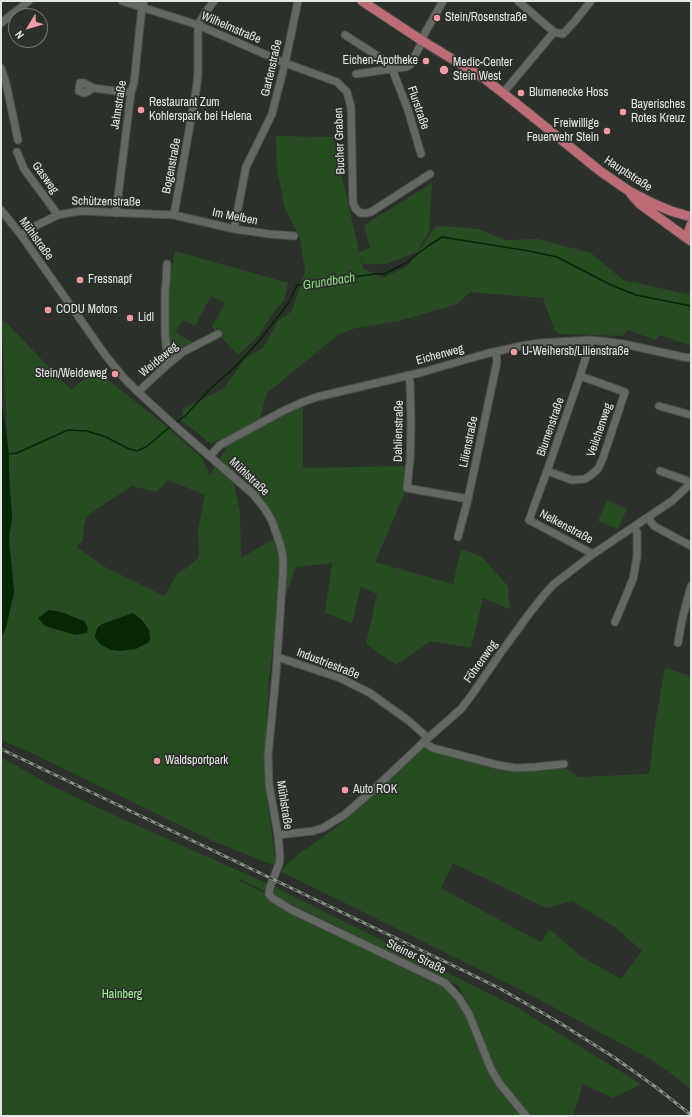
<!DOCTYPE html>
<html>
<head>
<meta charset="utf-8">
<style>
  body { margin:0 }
  #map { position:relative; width:692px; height:1117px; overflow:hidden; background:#2c302b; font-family:"Archivo Narrow",sans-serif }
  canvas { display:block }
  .frame { position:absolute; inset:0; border:2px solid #e4e7e4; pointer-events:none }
  .north { position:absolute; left:8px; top:8px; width:40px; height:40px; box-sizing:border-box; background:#2c302b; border:1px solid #767975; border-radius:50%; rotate:232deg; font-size:11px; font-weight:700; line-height:16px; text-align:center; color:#e4e7e4 }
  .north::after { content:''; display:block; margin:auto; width:14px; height:18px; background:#f49aa3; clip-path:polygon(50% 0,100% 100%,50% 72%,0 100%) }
</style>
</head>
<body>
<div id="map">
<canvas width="692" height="1117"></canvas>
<div class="frame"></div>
<div class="north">N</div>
</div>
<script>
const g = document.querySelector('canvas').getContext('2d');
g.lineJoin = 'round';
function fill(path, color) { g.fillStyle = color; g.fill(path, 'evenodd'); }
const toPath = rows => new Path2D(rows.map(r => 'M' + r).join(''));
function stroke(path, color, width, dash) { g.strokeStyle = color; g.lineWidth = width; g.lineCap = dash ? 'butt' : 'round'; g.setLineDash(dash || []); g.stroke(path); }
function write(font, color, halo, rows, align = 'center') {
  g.font = font + ' "Archivo Narrow",sans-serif'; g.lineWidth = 3.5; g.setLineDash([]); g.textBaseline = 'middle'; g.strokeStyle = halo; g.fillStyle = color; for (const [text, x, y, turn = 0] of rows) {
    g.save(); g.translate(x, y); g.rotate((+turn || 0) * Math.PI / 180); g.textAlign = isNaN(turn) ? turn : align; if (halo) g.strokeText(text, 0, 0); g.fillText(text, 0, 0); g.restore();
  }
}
const green = toPath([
  [276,136,333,137,359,252,370,248,364,225,432,183,429,231,417,252,386,264,363,264,359,253,363,268,383,278,408,266,436,226,457,227,478,229,505,240,538,239,591,253,623,280,691,295,691,346,660,335,655,340,628,330,622,336,561,334,555,331,543,298,470,292,457,304,399,321,356,328,339,334,267,393,260,417,261,425,303,406,303,468,407,466,405,492,375,562,453,584,461,549,482,557,508,586,510,609,483,598,471,648,431,641,396,665,366,644,377,594,361,587,352,623,325,613,332,563,296,567,277,620,269,678,264,773,276,866,213,841,23,749,1,740,1,637,6,628,9,538,12,518,1,317,71,390,95,370,159,420,202,458,210,475,226,449,218,440,211,444,182,421,183,409,224,388,245,359,263,348,278,321,292,311,305,271,300,238,285,208,277,170],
  [168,480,205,495,198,530,199,557,187,568,178,573,164,596,105,567,77,547,83,540,83,532,86,518,94,511,132,486,156,492],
  [233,480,254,495,279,536,241,558,240,512],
  [175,251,288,283,284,301,273,313,259,335,238,355,212,327,225,303,211,296,195,326,183,320,175,332,192,342,175,351,169,348,167,320,168,287],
  [607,500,627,509,618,529,598,521],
  [665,668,691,676,691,1089,665,1069,650,1059,523,991,280,871,299,854,333,830,424,747,482,764,562,766,579,777,649,774,656,718],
  [453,863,546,908,572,901,615,927,642,951,621,979,582,957,549,929,542,942,527,935,441,888],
  [1,758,17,766,50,785,96,807,275,887,516,1007,641,1084,613,1098,583,1084,573,1116,1,1116],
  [240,879,410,962,410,963,297,911,240,881],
  [449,981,458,986,472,1010,461,1004]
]);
const water = toPath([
  [1,399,9,454,9,478,12,518,9,538,14,592,6,628,1,637],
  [49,610,61,612,84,621,88,628,87,633,75,635,45,626,38,618],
  [133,613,142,620,149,630,150,639,149,642,136,649,120,651,111,650,100,644,95,637,97,628,102,624]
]);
const stream = toPath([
  [175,423,185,416,210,389,235,367,260,340,289,302,297,285,375,274,384,274,406,263,428,246,442,237,529,251,557,257,611,285,636,295,691,306],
  [8,454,17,453,68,430,87,431,106,437,127,448,137,451,146,447,171,426]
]);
const minor = toPath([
  [122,1,198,25,285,63,337,82,347,92,351,107,353,203,355,208,360,213,367,213,371,212,430,174],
  [518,1,554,32,563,34,575,21,591,1],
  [1,23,29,1],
  [345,35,384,60,391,66,408,110,421,154],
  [1,68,6,83,18,140],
  [356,74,406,67,410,65,420,46,421,40,443,1],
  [93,88,89,91,84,93,79,91,80,83,84,83,93,88,131,93],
  [503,93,554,32],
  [17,152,24,169,58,215],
  [1,210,21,235,106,356,124,378,138,392,176,427,253,494,265,509,272,521,280,544,283,557,283,571,276,674,268,756,269,784,278,835,280,857,279,864,270,887,269,894,272,898,292,910,445,983,459,998,469,1014,491,1069,500,1084,526,1116],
  [116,213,131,93,134,83,142,7,144,1],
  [174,215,196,91,198,75,198,25,205,13,214,1],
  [234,229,246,167,272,114,285,63,298,1],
  [21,235,29,229,58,215,80,211,174,215,234,229,269,234,294,236],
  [167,264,166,284,165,291,165,333,168,364],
  [591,340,580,376,547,471,529,520,593,554],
  [408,375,410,383,411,423,410,460,407,488,468,499],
  [138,392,168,364,183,352,218,334],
  [659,406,691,415],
  [210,456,220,445,285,410,303,402,317,397,423,372,485,354,521,346,540,343,591,340,624,344,683,357,691,358],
  [547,471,572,480,585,479,591,475,598,469,603,458,625,392,580,376],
  [660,471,691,482],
  [648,518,654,526,691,546],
  [458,537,468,499,497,362,496,352],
  [615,622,633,579,637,557,637,532,634,527],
  [678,643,682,620,691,586],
  [277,657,340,678,370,693,409,721,428,738],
  [423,742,433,748,498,765,516,768,536,767,564,764],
  [278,835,313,831,323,828,344,815,371,792,428,738,461,709,471,696,502,651,529,614,544,595,554,584,593,554,672,501,691,483]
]);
const major = toPath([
  [362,1,421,40,485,79,517,104,600,171,629,191,652,203,671,211,691,217],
  [631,194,640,204,691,241],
  [691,225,689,231,691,236]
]);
const rail = toPath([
  [1,749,452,965,499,988,560,1023,615,1058,657,1088,691,1115]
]);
const markers = [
  [437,18,4,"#f49aa3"],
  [426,61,4,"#f49aa3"],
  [444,70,5,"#f49aa3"],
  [521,93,4,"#f49aa3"],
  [141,110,4,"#f49aa3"],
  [623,112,4,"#f49aa3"],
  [607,131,4,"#f49aa3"],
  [80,280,4,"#f49aa3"],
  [48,310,4,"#f49aa3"],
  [130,318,4,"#f49aa3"],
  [514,352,4,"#f49aa3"],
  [115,374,4,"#f49aa3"],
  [157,761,4,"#f49aa3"],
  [345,790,4,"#f49aa3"]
];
const poiNames = [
  ["Stein/Rosenstraße",445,18],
  ["Eichen-Apotheke",418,61,"right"],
  ["Medic-Center",453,63],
  ["Stein West",453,77],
  ["Blumenecke Hoss",529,93],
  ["Restaurant Zum",149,103],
  ["Kohlerspark bei Helena",149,117],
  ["Bayerisches",631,105],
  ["Rotes Kreuz",631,119],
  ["Freiwillige",599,124,"right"],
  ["Feuerwehr Stein",599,138,"right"],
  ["Fressnapf",88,280],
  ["CODU Motors",56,310],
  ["Lidl",138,318],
  ["U-Weihersb/Lilienstraße",522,352],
  ["Stein/Weideweg",107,374,"right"],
  ["Waldsportpark",165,761],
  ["Auto ROK",353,790]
];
const streetNames = [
  ["Wilhelmstraße",231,28,23],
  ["Gartenstraße",272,68,-77],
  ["Jahnstraße",119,105,-81],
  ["Flurstraße",418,108,71],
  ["Bucher Graben",340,141,-92],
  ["Bogenstraße",172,166,-79],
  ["Hauptstraße",628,174,33],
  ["Gasweg",45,178,54],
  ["Schützenstraße",106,202,1],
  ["Im Melben",235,217,11],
  ["Mühlstraße",36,239,54],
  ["Eichenweg",440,355,-15],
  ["Weideweg",159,360,-40],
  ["Blumenstraße",551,427,-71],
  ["Veilchenweg",600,430,-71],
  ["Dahlienstraße",399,431,-89],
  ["Lilienstraße",469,442,-78],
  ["Mühlstraße",249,477,43],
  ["Nelkenstraße",566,527,28],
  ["Föhrenweg",481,662,-55],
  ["Industriestraße",328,664,21],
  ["Mühlstraße",284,805,81],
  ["Steiner Straße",416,957,26]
];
const parkNames = [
  ["Hainberg",122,995]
];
const waterNames = [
  ["Grundbach",329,282,-9]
];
fill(green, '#274c22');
fill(water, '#052702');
stroke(stream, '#052702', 1.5);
stroke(minor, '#4a4e4a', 9);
stroke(major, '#4a4e4a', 11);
stroke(minor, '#636862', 7);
stroke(major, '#bd6c75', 9);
stroke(rail, '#8b8e8a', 3);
stroke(rail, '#2c302b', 1.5, [4.5]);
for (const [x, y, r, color] of markers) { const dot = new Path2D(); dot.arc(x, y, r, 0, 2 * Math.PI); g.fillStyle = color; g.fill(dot); stroke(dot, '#2c302b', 1.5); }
write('12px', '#e4e7e4', '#2c302b', poiNames, 'left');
write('12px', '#e4e7e4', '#2c302b', streetNames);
write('12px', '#a2f897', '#2c302b', parkNames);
write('italic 13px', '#86da7b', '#2c302b', waterNames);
</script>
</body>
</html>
